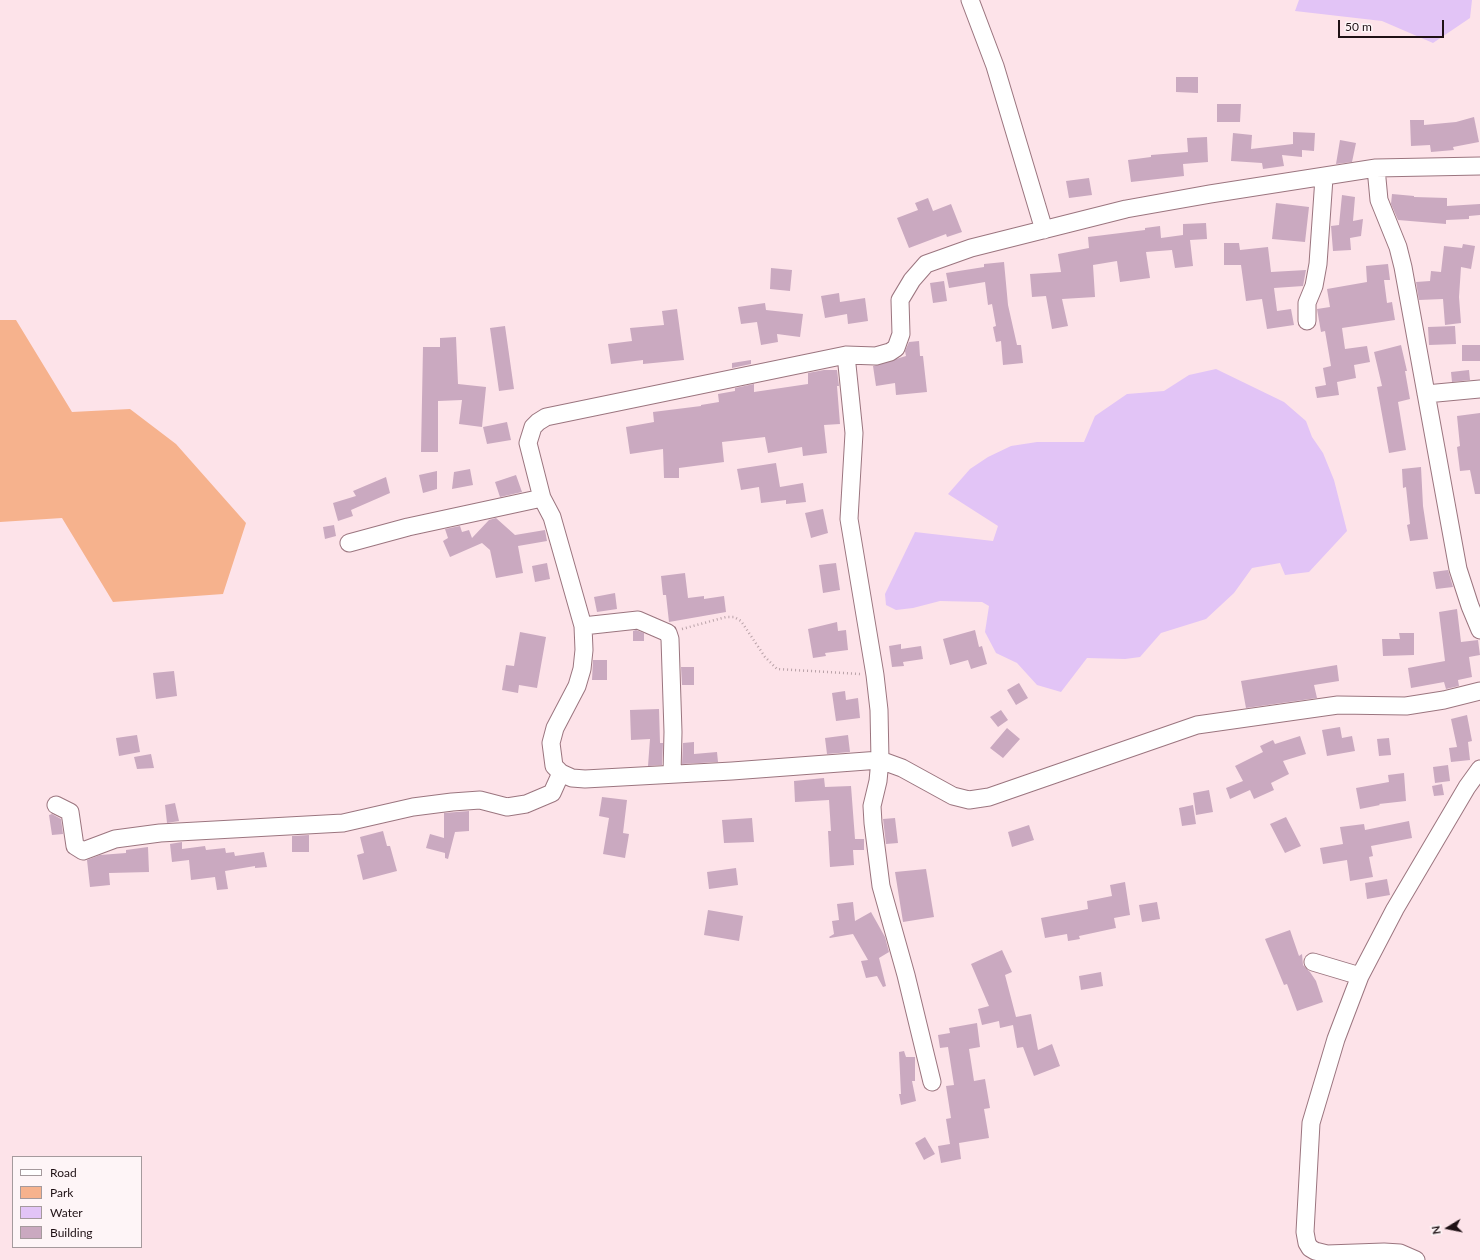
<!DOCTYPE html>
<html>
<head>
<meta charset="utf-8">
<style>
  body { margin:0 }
  #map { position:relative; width:1480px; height:1260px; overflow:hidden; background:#fde3e9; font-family:Lato,sans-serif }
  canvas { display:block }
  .legend { position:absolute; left:12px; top:1156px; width:130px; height:92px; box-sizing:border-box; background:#fef5f7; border:1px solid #a59a9d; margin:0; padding:5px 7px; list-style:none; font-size:12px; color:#1f1115 }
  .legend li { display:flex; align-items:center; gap:8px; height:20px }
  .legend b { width:20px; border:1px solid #a59a9d }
  .north { position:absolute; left:1428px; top:1208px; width:40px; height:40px; -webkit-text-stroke:3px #fef5f7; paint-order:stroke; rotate:260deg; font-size:11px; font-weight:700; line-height:16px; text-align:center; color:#1f1115 }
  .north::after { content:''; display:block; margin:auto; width:14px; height:18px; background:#1f1115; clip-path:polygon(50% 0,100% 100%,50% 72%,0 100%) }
  .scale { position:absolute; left:1338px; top:20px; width:106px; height:18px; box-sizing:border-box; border:2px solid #1f1115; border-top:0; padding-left:5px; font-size:12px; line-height:14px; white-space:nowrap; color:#1f1115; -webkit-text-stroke:3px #fef5f7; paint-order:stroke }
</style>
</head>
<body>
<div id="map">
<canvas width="1480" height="1260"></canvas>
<ul class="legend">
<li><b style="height:5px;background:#fff"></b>Road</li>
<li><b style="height:11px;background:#f6b28d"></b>Park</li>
<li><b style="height:11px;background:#e2c4f6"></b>Water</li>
<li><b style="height:11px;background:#caa9c0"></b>Building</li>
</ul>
<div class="north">N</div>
<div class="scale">50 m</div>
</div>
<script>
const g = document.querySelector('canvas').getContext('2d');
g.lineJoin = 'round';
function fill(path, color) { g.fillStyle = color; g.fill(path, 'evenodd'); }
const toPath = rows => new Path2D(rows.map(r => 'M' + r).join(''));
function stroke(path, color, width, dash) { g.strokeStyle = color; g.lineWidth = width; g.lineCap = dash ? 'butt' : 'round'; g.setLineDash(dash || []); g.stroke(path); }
const green = toPath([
  [0,320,16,320,72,412,130,409,176,444,246,523,223,594,113,602,62,518,0,522]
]);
const water = toPath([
  [1299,0,1472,0,1470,18,1433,43,1382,21,1295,11],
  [1216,369,1284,402,1306,421,1312,437,1323,453,1334,480,1347,531,1309,572,1285,575,1280,563,1252,568,1234,593,1206,619,1161,633,1140,657,1125,659,1087,658,1061,692,1037,685,1017,663,996,653,985,632,989,606,982,602,940,601,913,608,896,610,886,605,885,594,915,532,993,541,998,526,948,494,970,469,988,457,1011,446,1037,442,1084,442,1095,416,1127,394,1164,391,1189,375]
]);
const building = toPath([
  [1176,77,1198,77,1198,93,1176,92],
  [1217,104,1241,104,1240,122,1217,122],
  [1474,117,1479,142,1453,147,1454,150,1431,152,1430,145,1411,146,1410,120,1424,120,1424,125,1456,122],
  [1293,132,1315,133,1314,151,1302,150,1302,157,1282,155,1284,166,1263,169,1262,163,1231,161,1233,133,1252,135,1251,149,1293,144],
  [1207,137,1208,162,1183,164,1184,176,1131,182,1128,160,1151,157,1151,155,1188,152,1187,138],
  [1340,140,1356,143,1352,162,1336,164],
  [1089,178,1092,195,1069,198,1066,181],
  [1392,194,1414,196,1414,197,1447,198,1447,206,1480,204,1480,215,1469,216,1469,219,1446,220,1446,224,1398,220,1391,204],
  [1342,195,1355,197,1353,221,1363,219,1361,236,1350,238,1351,250,1333,251,1331,226,1339,225],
  [928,198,933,211,951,204,962,232,947,237,946,234,909,248,897,218,918,210,915,203],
  [1276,203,1309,207,1305,242,1272,239],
  [1206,223,1207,239,1190,240,1193,266,1175,268,1172,250,1146,252,1150,278,1120,282,1117,261,1093,265,1095,297,1062,299,1068,326,1052,329,1046,296,1032,297,1030,274,1061,272,1058,254,1089,248,1088,237,1145,230,1145,228,1160,226,1161,238,1183,235,1183,224],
  [1224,243,1239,243,1240,250,1268,247,1271,272,1306,270,1303,286,1274,288,1277,311,1291,309,1294,325,1267,329,1262,299,1246,301,1241,265,1224,265],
  [1463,244,1475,246,1471,269,1461,267,1459,297,1461,323,1445,325,1443,299,1419,300,1416,282,1430,281,1431,271,1441,272,1444,246,1462,248],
  [1004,262,1008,305,1017,345,1021,345,1023,363,1003,365,1001,341,996,342,993,327,996,326,992,304,988,305,985,282,949,288,946,273,984,267,984,264],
  [1388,264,1390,280,1384,280,1387,303,1392,302,1395,320,1342,328,1345,349,1367,346,1370,362,1354,365,1356,378,1337,382,1339,395,1317,398,1315,387,1326,385,1323,368,1331,366,1325,331,1321,332,1317,309,1330,307,1327,289,1367,282,1366,266],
  [771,268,792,270,790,291,770,289],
  [944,281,947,301,933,303,930,283],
  [839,293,840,302,865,298,868,321,848,324,847,314,825,318,821,296],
  [765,303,766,310,803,314,800,337,777,334,778,342,761,345,757,322,741,324,738,307],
  [677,309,684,360,643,364,643,360,611,364,608,344,632,341,630,328,664,325,662,311],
  [505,326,514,389,499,391,490,328],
  [1455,326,1456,344,1429,345,1428,327],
  [456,337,458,384,486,387,482,427,459,424,462,400,438,401,438,452,421,452,423,347,440,347,440,338],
  [919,341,920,356,923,356,927,392,896,395,895,383,876,386,873,366,906,356,905,351,909,342],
  [1401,345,1407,371,1405,371,1410,399,1398,402,1406,450,1389,453,1377,387,1382,386,1374,352],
  [1462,345,1480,345,1480,361,1462,361],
  [751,360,751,364,732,368,732,363],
  [824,370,837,370,839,386,837,386,840,424,824,425,827,453,803,456,802,447,768,453,765,437,722,442,724,462,679,468,679,478,664,478,663,449,630,454,626,427,654,422,653,412,701,406,701,405,719,402,718,394,735,391,735,388,754,384,754,392,808,384,808,373],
  [1469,370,1470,380,1452,382,1451,372],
  [1480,413,1480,494,1475,494,1470,470,1460,471,1457,447,1460,446,1457,416],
  [507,422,511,440,487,444,483,427],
  [776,463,780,487,803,483,806,502,786,504,786,500,761,503,759,487,741,490,737,469],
  [1421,467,1423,506,1428,539,1410,541,1407,525,1410,524,1406,487,1403,488,1402,469],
  [470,469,473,485,452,489,454,472],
  [437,471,437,489,423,493,419,475],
  [516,475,522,492,500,497,495,482],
  [386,477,390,493,351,510,353,516,338,521,333,503,356,496,353,491],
  [823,509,828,533,811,538,805,513],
  [496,518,515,535,545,530,547,541,518,546,523,573,496,578,490,550,482,543,450,557,443,541,448,538,445,529,460,526,462,532,469,530,472,538,489,520],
  [334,525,336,536,325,539,323,527],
  [547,563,550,579,535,582,532,566],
  [836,563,840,590,823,593,819,565],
  [1448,570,1453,587,1436,589,1433,572],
  [685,573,688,598,704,596,704,599,724,596,726,612,669,622,666,595,663,595,661,576],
  [615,593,617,609,597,612,594,597],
  [1457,609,1461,642,1478,640,1480,655,1469,657,1472,677,1458,680,1459,686,1446,689,1444,682,1411,688,1408,668,1445,661,1439,612],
  [837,622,838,631,846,630,848,650,825,653,826,656,813,658,808,629],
  [636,630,644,633,644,641,633,641,633,631],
  [975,630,979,647,982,646,987,664,971,669,968,660,950,665,943,639],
  [520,632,546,637,537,688,519,685,518,693,502,690,506,665,514,666],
  [1399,633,1414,633,1414,655,1383,656,1382,639,1400,639],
  [901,644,901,649,921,646,923,659,903,662,904,666,892,667,889,646],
  [593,660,607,660,607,680,592,680],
  [1337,665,1339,681,1314,685,1317,698,1246,708,1241,681],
  [681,667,694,667,694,685,682,685],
  [174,671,177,696,156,699,153,673],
  [1019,683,1028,698,1016,705,1007,690],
  [845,691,846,700,858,698,860,718,836,721,832,693],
  [659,709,660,743,663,743,662,765,648,766,650,739,631,740,630,710],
  [1001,710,1008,720,998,727,990,717],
  [1467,715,1472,741,1468,742,1470,760,1451,762,1449,748,1457,747,1451,719],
  [1340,727,1342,738,1352,736,1355,751,1327,756,1322,730],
  [1007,728,1020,739,1003,758,990,748],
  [137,735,140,752,119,756,116,738],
  [848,735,850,752,827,754,825,738],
  [1300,736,1306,754,1283,761,1289,774,1271,783,1274,790,1254,799,1250,790,1230,799,1226,788,1243,781,1235,766,1263,752,1260,746,1273,740,1275,744],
  [1389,738,1391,755,1379,756,1377,739],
  [694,742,694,754,717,752,718,762,682,764,683,743],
  [151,754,154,768,137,769,134,757],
  [1448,765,1450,781,1435,783,1433,767],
  [1404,773,1406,801,1379,804,1380,805,1360,809,1356,788,1389,782,1388,775],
  [824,778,825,787,851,786,855,839,864,839,864,850,853,850,854,865,830,867,828,831,831,831,829,800,795,802,794,781],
  [1442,784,1444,795,1434,796,1432,786],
  [1209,790,1213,812,1196,815,1193,793],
  [602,797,627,800,623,833,629,834,625,858,603,854,609,818,599,816],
  [175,803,179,821,167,823,165,805],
  [1193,805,1196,824,1182,826,1179,808],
  [469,811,469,831,455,832,448,859,445,858,445,853,426,848,430,834,444,838,444,813],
  [52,814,61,819,63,834,52,835,49,815],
  [1286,817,1301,846,1285,853,1270,824],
  [752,818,754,842,724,843,722,820],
  [895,818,898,843,886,844,883,819],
  [1409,821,1412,838,1371,846,1373,856,1369,857,1373,877,1350,881,1347,860,1323,864,1320,848,1343,844,1340,827,1364,824,1365,830],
  [1029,825,1034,840,1012,847,1008,832],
  [383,831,387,846,390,846,397,871,363,880,357,855,364,853,360,837],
  [309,835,309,852,292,852,292,836],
  [182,842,182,849,205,846,206,850,225,848,226,853,234,852,235,856,264,852,267,867,255,868,255,866,225,871,228,889,217,890,215,877,191,880,189,860,172,862,170,844],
  [148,847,149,872,109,873,110,885,90,887,87,860,100,855,126,853,126,850],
  [736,868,738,885,709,889,707,872],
  [926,869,934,917,903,922,895,872],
  [1387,879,1390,895,1367,899,1365,883],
  [1125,882,1130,915,1114,918,1116,928,1079,936,1080,939,1068,941,1067,934,1045,938,1041,918,1088,909,1087,901,1112,896,1110,885],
  [853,902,855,921,871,912,885,937,889,952,879,958,886,986,883,987,877,976,866,978,861,961,868,960,853,934,830,938,829,937,834,934,832,921,839,920,837,904],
  [1157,902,1160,919,1142,922,1139,905],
  [708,910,743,916,739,941,704,935],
  [1290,930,1299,956,1302,954,1303,965,1310,972,1316,981,1323,1002,1297,1011,1287,984,1284,985,1265,939],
  [1002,950,1012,972,1005,975,1016,1017,1031,1014,1038,1050,1052,1044,1060,1066,1034,1076,1023,1047,1017,1048,1013,1025,1000,1028,999,1021,982,1025,978,1009,989,1006,971,964],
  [1101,972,1103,986,1081,990,1079,976],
  [977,1023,980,1047,969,1049,974,1081,985,1079,990,1108,984,1109,989,1138,959,1143,961,1159,941,1163,938,1146,950,1144,946,1119,951,1118,946,1086,954,1085,948,1047,940,1048,938,1035,950,1033,949,1028],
  [904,1051,906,1057,915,1057,915,1081,912,1081,916,1101,901,1105,899,1094,901,1094,899,1052],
  [925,1137,935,1154,924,1160,915,1143]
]);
const path = toPath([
  [682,629,726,617,734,617,741,621,765,657,777,669,860,674]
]);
const minor = toPath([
  [970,0,995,66,1044,230],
  [1480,166,1376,168,1210,194,1126,209,971,248,926,264,912,280,900,300,901,334,896,348,890,352,876,356,846,355,546,417,538,422,533,427,528,443,542,498,552,517,583,626,584,650,582,669,577,686,555,728,551,743,554,766,561,773,572,778,585,779,732,771,880,760,902,768,953,796,969,800,989,797,1197,725,1338,705,1406,706,1444,700,1480,691],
  [1376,168,1379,200,1398,247,1403,267,1458,569,1470,606,1480,630],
  [1307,321,1307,303,1314,286,1318,264,1324,178],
  [846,355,854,433,849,519,875,675,879,710,880,760,878,781,872,806,873,823,881,886,906,975,932,1082],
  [1426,394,1480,389],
  [349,543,408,527,542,498],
  [583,626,638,620,668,633,670,639,673,732,672,774],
  [56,805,70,812,75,846,83,851,115,839,160,833,343,823,413,807,452,802,480,800,507,807,526,804,552,793,561,773],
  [1313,962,1360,976],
  [1416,1260,1400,1253,1384,1252,1327,1254,1315,1251,1310,1248,1307,1243,1305,1232,1311,1123,1336,1039,1360,976,1395,909,1467,787,1480,769]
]);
fill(green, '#f6b28d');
fill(water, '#e2c4f6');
fill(building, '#caa9c0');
stroke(minor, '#9b757f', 19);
stroke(path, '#b9a2a8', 2.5, [1, 3]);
stroke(minor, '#fff', 17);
</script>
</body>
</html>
